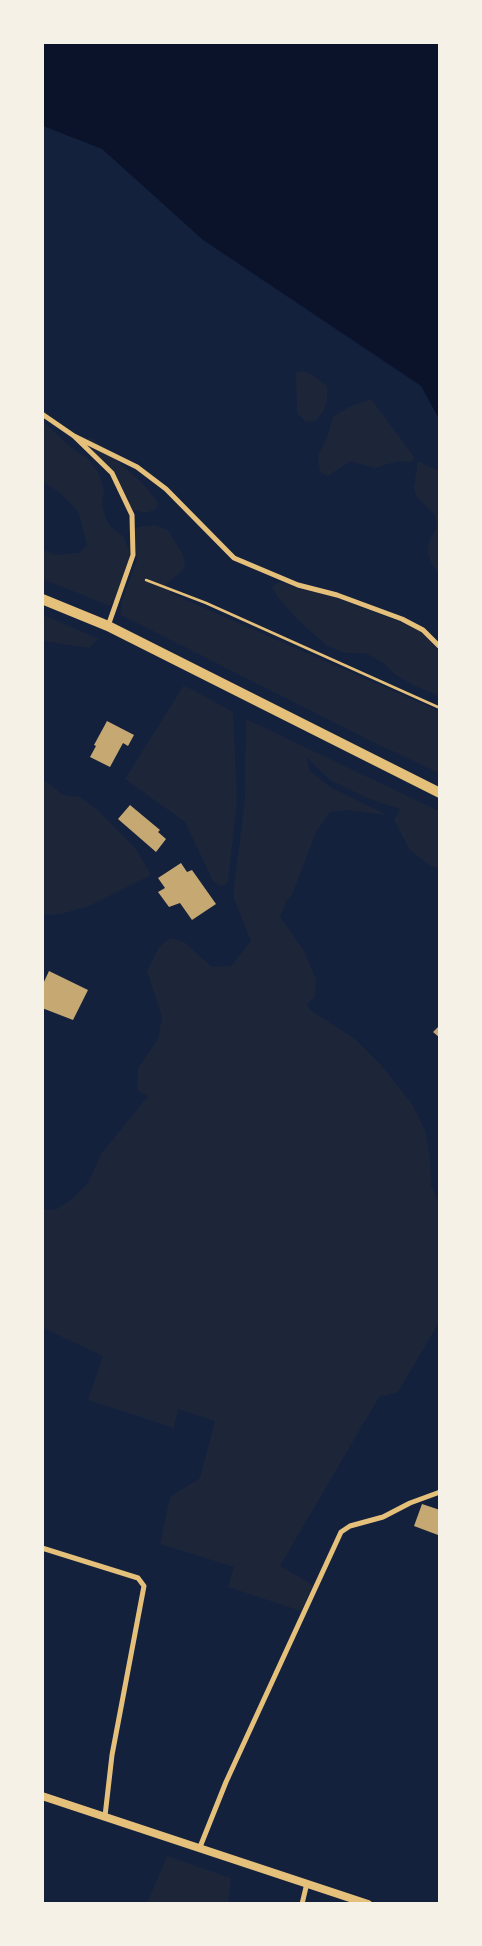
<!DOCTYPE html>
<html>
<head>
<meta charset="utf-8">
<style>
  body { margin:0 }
  #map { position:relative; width:482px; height:1946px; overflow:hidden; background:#14213d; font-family:"Nunito Sans",sans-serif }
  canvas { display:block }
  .frame { position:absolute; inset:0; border:44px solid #f6f1e7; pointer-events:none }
</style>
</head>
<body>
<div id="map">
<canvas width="482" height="1946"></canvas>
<div class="frame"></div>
</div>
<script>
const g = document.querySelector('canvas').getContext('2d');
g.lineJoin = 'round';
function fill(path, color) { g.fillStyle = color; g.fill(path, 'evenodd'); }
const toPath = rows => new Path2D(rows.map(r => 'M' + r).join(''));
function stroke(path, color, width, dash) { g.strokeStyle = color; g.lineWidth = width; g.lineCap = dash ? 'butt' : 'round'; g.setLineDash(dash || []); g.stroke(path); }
const green = toPath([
  [304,371,311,374,327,386,327,401,323,412,315,421,306,422,297,413,296,372],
  [371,399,415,458,410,462,399,461,374,468,350,461,328,476,320,472,318,456,327,438,333,417,349,407],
  [43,421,69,446,88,459,98,472,104,489,102,504,104,514,110,526,124,537,129,551,129,557,118,596,110,606,43,579,42,549,55,555,79,553,87,545,79,513,59,492,43,482],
  [88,438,92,438,142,483,158,502,156,509,146,513,133,510,127,503,121,487,83,441],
  [418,461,439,471,439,573,431,563,428,553,429,542,437,527,435,515,417,497,414,487],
  [155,525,168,530,183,555,185,562,183,570,166,584,170,593,439,711,439,773,373,742,121,615,122,600,137,560,134,531,138,527],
  [280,582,299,589,331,596,421,630,439,652,439,696,413,685,396,675,382,662,365,653,345,653,327,646,298,620,277,596,272,586],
  [43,615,55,620,99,639,89,648,43,641],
  [184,685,233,712,237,801,228,883,225,885,219,886,213,881,185,822,125,779],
  [246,719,439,811,439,869,429,865,409,849,394,820,400,809,367,798,330,780,306,757,310,771,330,787,387,815,348,810,330,812,316,832,292,895,286,902,280,917,303,949,316,979,315,996,307,1005,310,1010,355,1039,382,1066,412,1104,425,1130,430,1157,431,1185,439,1204,440,1321,398,1392,379,1397,280,1566,313,1585,301,1611,228,1587,234,1567,160,1544,170,1497,200,1478,215,1421,178,1409,174,1428,88,1400,103,1356,43,1328,43,1209,55,1210,72,1199,88,1183,101,1154,148,1096,137,1090,138,1068,158,1039,162,1017,147,971,159,947,170,938,184,942,212,967,231,966,251,941,233,896,245,799],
  [43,779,63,795,80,797,99,811,136,849,151,875,89,906,61,914,43,915],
  [167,1856,231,1878,228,1903,147,1903]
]);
const water = toPath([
  [42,43,439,43,439,419,421,386,203,240,102,149,43,126]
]);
const building = toPath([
  [107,721,134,735,128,746,123,743,110,767,90,757,96,746,94,745],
  [130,805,160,830,158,832,166,839,156,852,118,819],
  [181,863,187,872,192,870,216,904,192,920,180,903,169,907,158,892,165,888,158,878],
  [49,971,88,990,73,1020,42,1008,42,986],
  [440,1025,440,1038,433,1032],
  [422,1504,440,1510,438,1535,414,1526]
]);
const path = toPath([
  [146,580,206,603,440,708]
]);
const minor = toPath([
  [42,414,74,436,112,473,132,515,133,555,108,626],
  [74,436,137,467,166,489,234,558,298,585,337,595,402,619,423,630,440,647],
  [42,1548,138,1578,144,1586,112,1755,105,1816],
  [200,1847,226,1782,341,1532,350,1526,383,1517,410,1503,440,1492],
  [302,1904,307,1883]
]);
const tertiary = toPath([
  [42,1796,368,1904]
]);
const primary = toPath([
  [42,599,108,626,440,793]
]);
fill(green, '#1d2539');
fill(water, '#0b132b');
fill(building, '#c6a872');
stroke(path, '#e5c07b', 2.5);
stroke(minor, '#e5c07b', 5);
stroke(tertiary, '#e5c07b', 8);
stroke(primary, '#e5c07b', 10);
</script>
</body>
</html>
